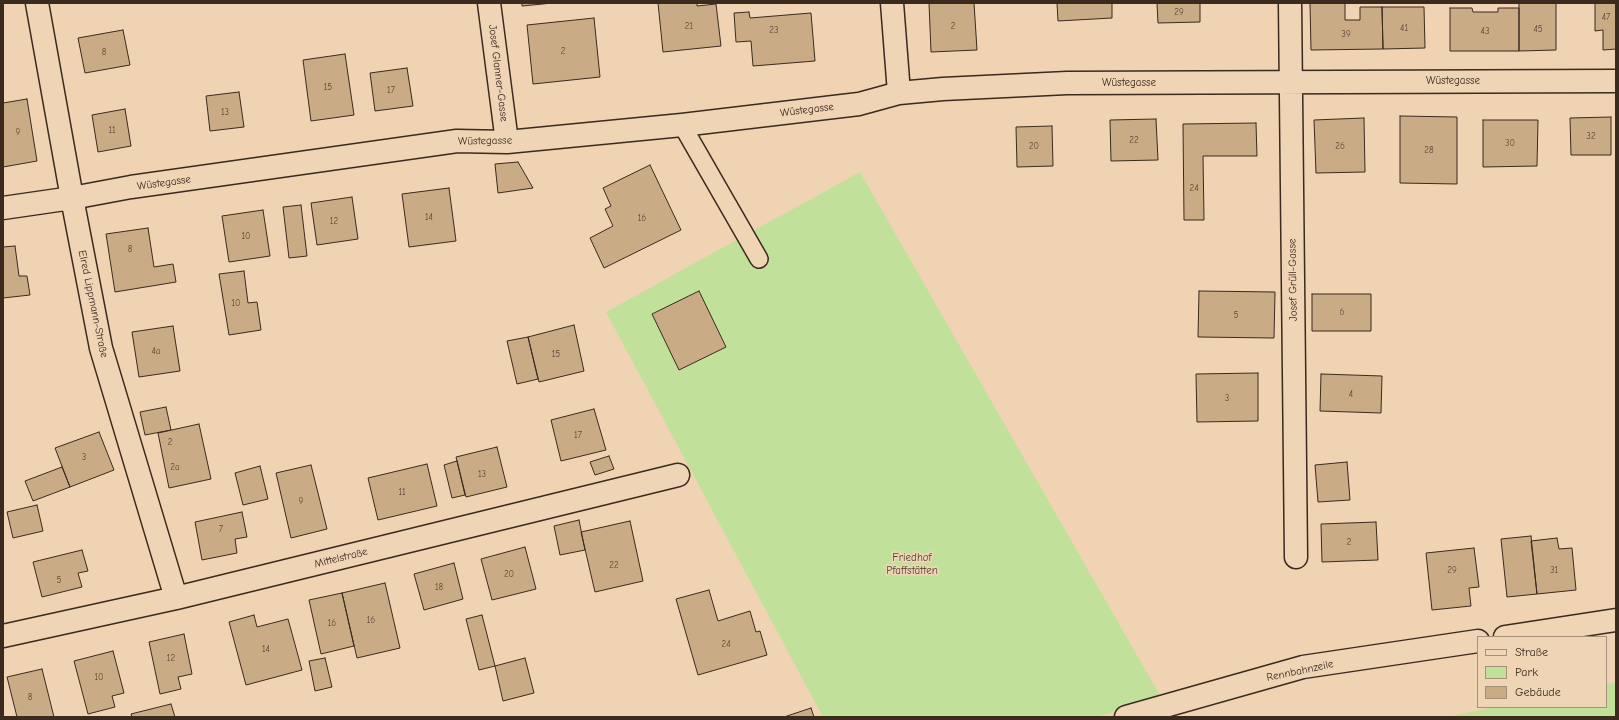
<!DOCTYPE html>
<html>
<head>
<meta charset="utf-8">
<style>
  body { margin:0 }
  #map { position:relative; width:1619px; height:720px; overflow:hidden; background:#efd3b2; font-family:"Comic Neue",sans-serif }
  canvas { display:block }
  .frame { position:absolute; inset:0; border:4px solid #3b2a1e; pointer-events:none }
  .legend { position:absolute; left:1477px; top:636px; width:130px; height:72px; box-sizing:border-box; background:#efd4b6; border:1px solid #a79079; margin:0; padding:5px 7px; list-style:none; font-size:12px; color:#3b2a1e }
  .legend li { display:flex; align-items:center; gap:8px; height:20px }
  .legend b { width:20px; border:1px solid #a79079 }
</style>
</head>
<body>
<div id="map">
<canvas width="1619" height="720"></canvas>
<div class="frame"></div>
<ul class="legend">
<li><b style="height:5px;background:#efd4b6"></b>Straße</li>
<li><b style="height:11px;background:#c1e19a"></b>Park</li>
<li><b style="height:11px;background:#c9ab85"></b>Gebäude</li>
</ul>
</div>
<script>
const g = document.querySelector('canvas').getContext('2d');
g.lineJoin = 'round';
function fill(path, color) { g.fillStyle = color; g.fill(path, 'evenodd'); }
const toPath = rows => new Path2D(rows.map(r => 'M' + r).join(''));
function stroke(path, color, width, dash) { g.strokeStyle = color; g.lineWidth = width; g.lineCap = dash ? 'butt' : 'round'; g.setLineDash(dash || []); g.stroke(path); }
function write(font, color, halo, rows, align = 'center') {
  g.font = font + ' "Comic Neue",sans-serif'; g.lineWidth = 3.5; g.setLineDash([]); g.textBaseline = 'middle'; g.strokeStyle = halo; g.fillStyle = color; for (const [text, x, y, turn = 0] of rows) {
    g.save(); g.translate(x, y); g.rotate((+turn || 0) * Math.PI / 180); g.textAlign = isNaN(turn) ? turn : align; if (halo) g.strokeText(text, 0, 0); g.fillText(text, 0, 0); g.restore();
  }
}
const green = toPath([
  [860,172,1162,699,1096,717,823,717,606,312],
  [1616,682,1616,717,1447,717,1495,707,1606,707,1606,684]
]);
const building = toPath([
  [522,3,553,3,522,6,522,3],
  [658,3,697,3,697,6,716,4,721,46,663,52,658,3],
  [929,3,974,3,977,50,931,52,929,3],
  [1057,3,1112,3,1112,18,1058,21,1057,3],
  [1157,3,1200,3,1200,22,1158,23,1157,3],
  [1310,3,1345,3,1345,20,1360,20,1360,7,1382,7,1383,49,1311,50,1310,3],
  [1519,3,1556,3,1556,50,1519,51,1519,3],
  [1595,3,1616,3,1616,49,1603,50,1603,30,1595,31,1595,3],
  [1382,7,1424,7,1425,48,1383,49,1382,7],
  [1450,8,1472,8,1473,12,1498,12,1498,8,1519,8,1519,51,1450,51,1450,8],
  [749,12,750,18,811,13,815,61,753,66,751,41,736,42,734,13,749,12],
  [594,18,600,77,533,84,527,25,594,18],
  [123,30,130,65,85,73,78,38,123,30],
  [345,54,354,115,311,121,303,60,345,54],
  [407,68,413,106,375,111,370,73,407,68],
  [239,92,244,127,210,131,206,96,239,92],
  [27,99,37,161,3,167,3,103,27,99],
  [125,109,131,146,98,152,92,115,125,109],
  [1400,116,1457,117,1457,184,1400,183,1400,116],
  [1611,117,1611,155,1571,155,1570,118,1611,117],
  [1364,118,1365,172,1316,173,1314,120,1364,118],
  [1156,119,1158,160,1111,161,1110,120,1156,119],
  [1483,120,1538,120,1537,166,1483,167,1483,120],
  [1256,123,1257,156,1203,156,1204,220,1184,220,1183,124,1256,123],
  [1052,126,1053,166,1017,167,1016,127,1052,126],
  [518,162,533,188,498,193,495,164,518,162],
  [650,165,681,230,604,268,590,238,613,226,605,209,611,206,603,188,650,165],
  [449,188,456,241,409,247,402,194,449,188],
  [352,197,358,239,317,245,311,203,352,197],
  [301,205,307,256,289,258,283,207,301,205],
  [263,210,270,256,229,262,222,216,263,210],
  [148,228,154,267,173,264,176,282,115,292,106,234,148,228],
  [15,246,19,276,27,276,30,295,3,298,3,247,15,246],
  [244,271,248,303,257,302,261,330,229,335,219,274,244,271],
  [699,291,726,347,679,370,652,314,699,291],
  [1199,291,1275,292,1274,338,1198,337,1199,291],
  [1312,294,1371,294,1371,331,1312,331,1312,294],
  [574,325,584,371,539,382,528,337,574,325],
  [173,326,180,371,139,377,132,332,173,326],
  [528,337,538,379,517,384,507,341,528,337],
  [1258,373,1258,421,1197,422,1196,374,1258,373],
  [1321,374,1382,376,1381,413,1320,411,1321,374],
  [166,407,171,430,145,435,140,412,166,407],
  [594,409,606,450,561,461,551,420,594,409],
  [199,424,211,479,169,488,158,433,199,424],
  [99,432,114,470,70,487,55,448,99,432],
  [497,447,507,487,466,497,456,457,497,447],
  [609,456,614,469,595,475,590,462,609,456],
  [457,461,465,495,452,498,444,465,457,461],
  [1347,462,1350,500,1318,502,1315,465,1347,462],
  [427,464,437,506,378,520,368,478,427,464],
  [311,465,327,529,291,538,276,473,311,465],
  [260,466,268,499,243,505,235,473,260,466],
  [62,467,70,487,33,501,25,481,62,467],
  [37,505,43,531,13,538,7,512,37,505],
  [242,512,247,537,235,539,237,553,202,560,195,522,242,512],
  [579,520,585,550,560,555,554,526,579,520],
  [630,521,643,581,595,592,581,532,630,521],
  [1376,522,1378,560,1322,562,1321,524,1376,522],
  [1531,536,1537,594,1507,597,1501,539,1531,536],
  [1557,538,1559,549,1572,548,1576,590,1537,594,1531,541,1557,538],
  [525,547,536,589,492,600,481,559,525,547],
  [1474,548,1479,587,1469,588,1471,606,1432,610,1426,553,1474,548],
  [82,550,88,571,78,573,82,587,42,597,33,562,82,550],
  [454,563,463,599,424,610,414,574,454,563],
  [385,583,400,648,357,658,342,593,385,583],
  [709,590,718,621,750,611,756,632,760,631,767,655,698,675,676,599,709,590],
  [342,593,354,646,321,654,309,600,342,593],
  [254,615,257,627,288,619,302,670,246,685,229,622,254,615],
  [482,615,495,666,479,670,466,619,482,615],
  [184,634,192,674,178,677,181,689,160,694,149,642,184,634],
  [113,651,124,693,112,696,115,707,88,714,74,661,113,651],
  [325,658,332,687,315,691,309,661,325,658],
  [525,658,534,693,503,701,495,666,525,658],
  [42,669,54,717,17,717,7,677,42,669],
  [171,704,175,717,132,717,131,714,171,704],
  [811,708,814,717,784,717,811,708]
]);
const service = toPath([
  [682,125,759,259]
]);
const minor = toPath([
  [37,3,72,198,101,348,176,598],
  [489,3,507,142],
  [892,3,899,93],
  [1290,3,1296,557],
  [3,208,72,198,131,187,457,141,507,142,682,125,859,104,899,93,943,89,1067,83,1616,81],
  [3,636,176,598,678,475],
  [1505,637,1616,620],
  [1126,717,1303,667,1478,641]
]);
const numberNames = [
  ["29",1179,12],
  ["47",1606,17],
  ["21",689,26],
  ["2",953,26],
  ["41",1404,28],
  ["45",1538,29],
  ["23",774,30],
  ["43",1485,31],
  ["39",1346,34],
  ["2",563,51],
  ["8",104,52],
  ["15",328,87],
  ["17",391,90],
  ["13",225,112],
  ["11",112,130],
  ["9",18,132],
  ["32",1591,136],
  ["22",1134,140],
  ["30",1510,143],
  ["20",1034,146],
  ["26",1340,146],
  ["28",1429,150],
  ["24",1194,188],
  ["14",429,217],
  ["16",642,218],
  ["12",334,221],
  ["10",246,236],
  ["8",130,249],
  ["10",236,303],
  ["6",1342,312],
  ["5",1236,315],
  ["4a",156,351],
  ["15",556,354],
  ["4",1351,394],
  ["3",1227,398],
  ["17",578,435],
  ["2",170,442],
  ["3",84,457],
  ["2a",175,467],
  ["13",482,474],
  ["11",402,492],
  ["9",301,501],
  ["7",221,529],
  ["2",1349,542],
  ["22",614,565],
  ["29",1452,570],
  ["31",1554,570],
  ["20",509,574],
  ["5",59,580],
  ["18",439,587],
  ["16",371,620],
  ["16",332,623],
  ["24",726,644],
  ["14",266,649],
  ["12",171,658],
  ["10",99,677],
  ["8",30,697]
];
const streetNames = [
  ["Josef Glanner-Gasse",498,73,83],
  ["Wüstegasse",1453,81],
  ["Wüstegasse",1129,83],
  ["Wüstegasse",807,110,-7],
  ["Wüstegasse",485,141,-1],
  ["Wüstegasse",164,183,-8],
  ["Josef Grüll-Gasse",1293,280,-91],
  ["Elred Lippmann-Straße",93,304,78],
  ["Mittelstraße",341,558,-14],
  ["Rennbahnzeile",1300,671,-12]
];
const parkNames = [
  ["Friedhof",912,558],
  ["Pfaffstätten",912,571]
];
fill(green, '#c1e19a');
fill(building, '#c9ab85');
stroke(building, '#3b2a1e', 1);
stroke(service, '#3b2a1e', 20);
stroke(minor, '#3b2a1e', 25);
stroke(service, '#efd4b6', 17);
stroke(minor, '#efd4b6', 22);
write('9px', '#5e4a38', null, numberNames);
write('11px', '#3b2a1e', '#efd4b6', streetNames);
write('11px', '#4f4531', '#efd4b6', parkNames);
</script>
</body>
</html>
